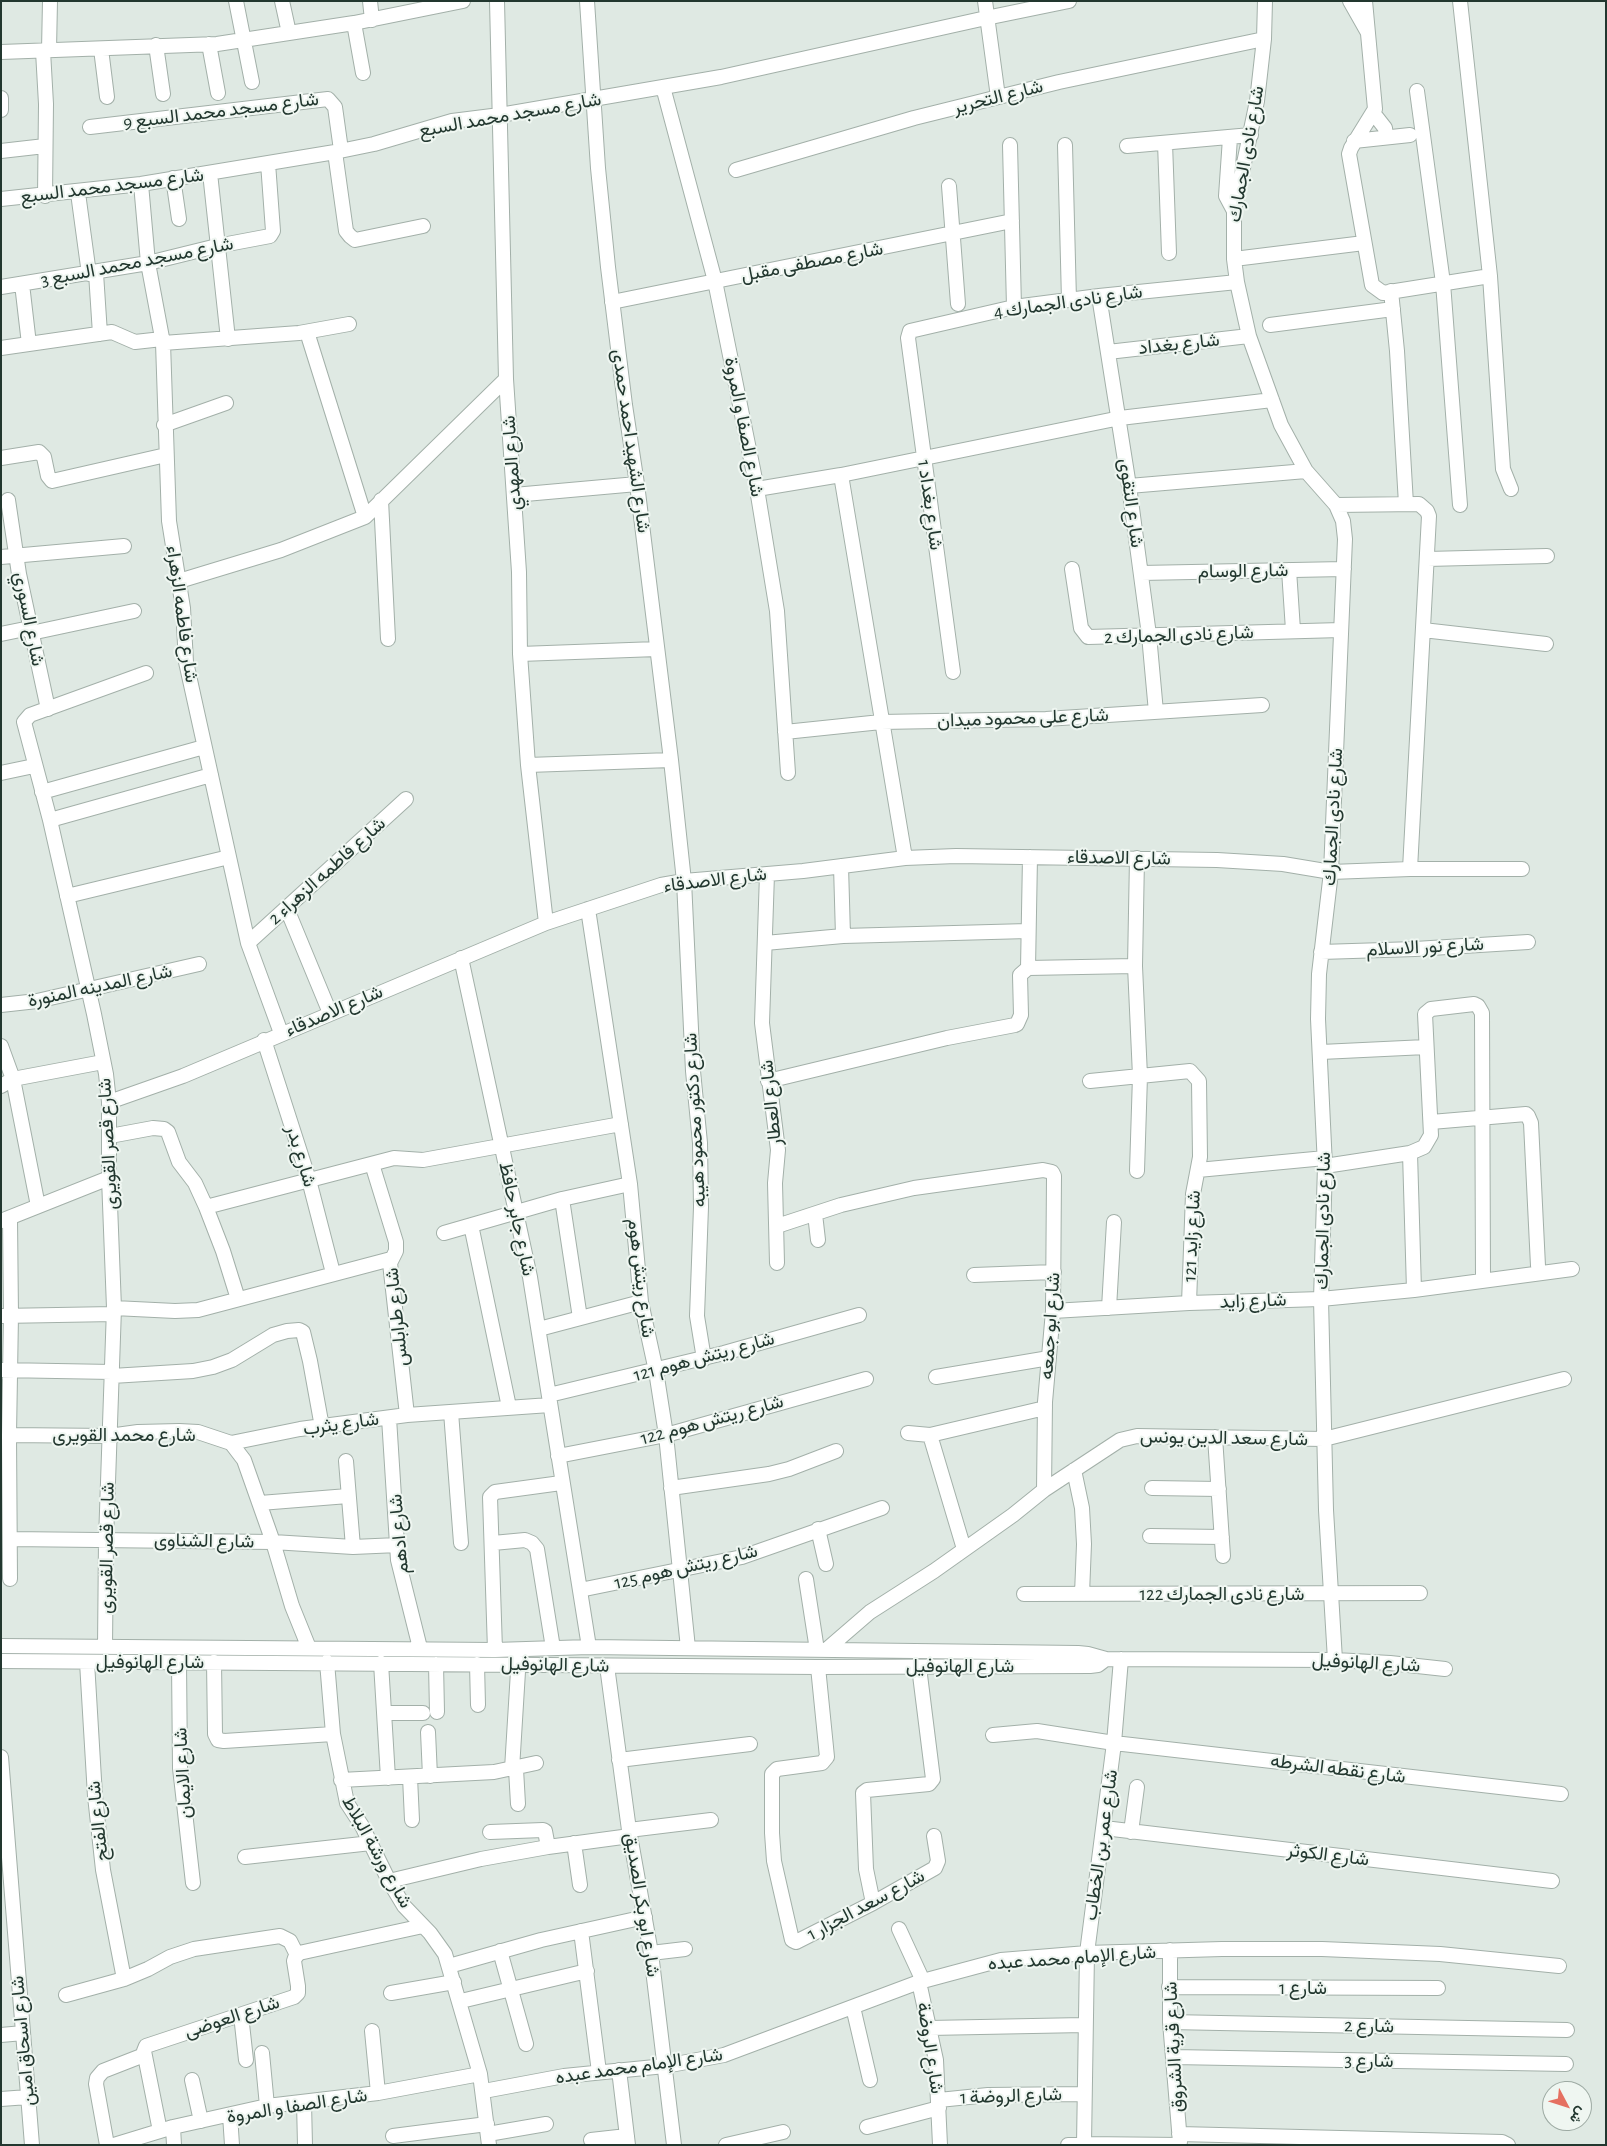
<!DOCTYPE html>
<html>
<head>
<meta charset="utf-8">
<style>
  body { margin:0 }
  #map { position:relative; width:1607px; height:2146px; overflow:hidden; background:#dfe9e3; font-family:"Alegreya Sans",Vazirmatn,sans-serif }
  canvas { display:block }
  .frame { position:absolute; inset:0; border:2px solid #22372f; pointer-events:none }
  .north { position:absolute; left:1542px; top:2081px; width:50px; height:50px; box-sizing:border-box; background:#eff6f1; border:1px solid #9daaa3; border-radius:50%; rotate:130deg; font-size:14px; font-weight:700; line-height:20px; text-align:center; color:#22372f }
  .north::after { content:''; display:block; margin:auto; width:18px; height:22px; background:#e57061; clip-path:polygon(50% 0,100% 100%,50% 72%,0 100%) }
</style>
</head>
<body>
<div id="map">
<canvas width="1607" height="2146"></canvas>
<div class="frame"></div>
<div class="north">ش</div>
</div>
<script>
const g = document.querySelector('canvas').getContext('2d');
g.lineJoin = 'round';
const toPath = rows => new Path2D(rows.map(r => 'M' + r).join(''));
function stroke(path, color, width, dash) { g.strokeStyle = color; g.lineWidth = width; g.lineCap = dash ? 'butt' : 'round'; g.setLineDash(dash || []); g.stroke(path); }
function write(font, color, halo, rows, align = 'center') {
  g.font = font + ' "Alegreya Sans",Vazirmatn,sans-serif'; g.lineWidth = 4; g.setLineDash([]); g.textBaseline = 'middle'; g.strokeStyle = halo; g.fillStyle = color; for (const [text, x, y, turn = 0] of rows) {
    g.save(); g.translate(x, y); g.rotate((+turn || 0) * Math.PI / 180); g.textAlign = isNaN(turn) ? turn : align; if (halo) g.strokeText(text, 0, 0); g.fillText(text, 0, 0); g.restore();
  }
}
const minor = toPath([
  [236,1,252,82],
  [282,1,289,33],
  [370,1,372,20],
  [497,1,506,379,519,572,520,654,528,765,546,923],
  [587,1,598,168,608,267,625,405,637,484,671,760,684,881,693,1071,700,1143,701,1207,697,1316,704,1359],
  [985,1,998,97],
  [1265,1,1264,39,1257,101,1234,211,1234,259,1237,282,1249,336,1281,425,1306,471,1336,505,1343,521,1345,539,1331,872,1319,974,1318,1019,1325,1166,1321,1299,1326,1510,1335,1660],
  [1350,1,1367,31],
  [1365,1,1375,109,1351,148,1349,154,1372,285,1383,293,1490,276],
  [1460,1,1490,276,1503,469,1511,489],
  [354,23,363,73],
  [209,44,218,93],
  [156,45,163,94],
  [101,49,107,97],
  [49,50,50,1],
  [43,51,46,104,45,196],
  [1,52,217,44,354,23,463,1],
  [663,87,715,281,757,489,777,611,788,773],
  [1417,91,1443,283,1460,505],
  [1,98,1,110],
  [1374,114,1385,128,1386,137],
  [90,127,328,99,335,107,341,150],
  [1230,138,1226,196,1234,211],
  [1354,141,1410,135],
  [1165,143,1169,253],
  [1010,145,1014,307],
  [1065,145,1069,300],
  [1127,146,1251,135],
  [1,151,45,146],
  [335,152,346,231,350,236,355,240,423,226],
  [736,170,914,118,1059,82,1264,39],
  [210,173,228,339],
  [173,178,179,219],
  [141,184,148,263,163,343,169,521,183,608,186,662,248,943,281,1033],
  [949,186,958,304],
  [78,193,89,274],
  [1,199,141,184,335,152,374,144,452,121,500,115,721,77,986,18,1069,1],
  [1234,259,1364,243],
  [96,273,100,334],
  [22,284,29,344],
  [1,287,148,263,217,246,270,236,273,231,268,163],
  [1391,291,1397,351,1406,504],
  [1099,296,1129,486,1149,635,1156,712],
  [612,302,1012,221],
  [1270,325,1393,309],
  [307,332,365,517],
  [163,343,299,333,349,324],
  [1,348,112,332,135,342,162,339],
  [1108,352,1249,336],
  [164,425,226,403],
  [1,458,39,452,44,457,48,476,52,481,166,455],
  [841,475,905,858],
  [1129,486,1306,471],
  [757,489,841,475,1120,418,1272,400],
  [514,495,637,484],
  [8,500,19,574,48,709],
  [381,500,388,639],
  [1336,505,1419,504,1427,511,1429,516,1410,869],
  [1,557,124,546],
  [1427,559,1547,556],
  [1072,569,1081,628,1088,637,1341,630],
  [1289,570,1293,630],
  [1141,573,1344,569],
  [179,581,281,550,365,517,506,379],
  [1423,630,1546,644],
  [31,633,134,611],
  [1,634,30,628],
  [520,654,657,649],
  [953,672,908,338,910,331,1014,307,1099,296,1237,282],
  [785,732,881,722,1046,719,1262,705],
  [528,765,671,760],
  [1,773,34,766],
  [42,792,204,747],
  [50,820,211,775],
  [1137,858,1135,966,1140,1076,1137,1171],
  [841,866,843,936],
  [767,874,762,1023,778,1150,775,1183,777,1263],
  [67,896,229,857],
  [287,909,330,1013],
  [588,909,630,1184,641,1302,656,1371,666,1435,688,1648],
  [248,943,406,799],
  [765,943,843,936,1028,931],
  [1321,952,1415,949,1528,942],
  [461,958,530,1277,589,1647],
  [1028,968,1030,857],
  [1,1005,37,1001,199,964],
  [264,1040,309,1180,333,1273],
  [1,1046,13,1079,38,1206],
  [1321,1052,1426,1047],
  [768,1081,947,1038,1015,1025,1017,1024,1021,1015,1020,975,1028,968,1135,966],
  [1090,1081,1190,1071,1199,1081,1200,1157,1193,1194,1189,1303],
  [1,1086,13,1079,103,1062],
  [109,1102,183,1076,546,923,661,885,684,881,803,871,905,858,956,856,1217,860,1283,864,1331,872,1410,869,1522,869],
  [1431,1122,1526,1114,1528,1116,1531,1123,1538,1266],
  [110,1136,153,1128,164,1129,168,1132,179,1162,195,1183,206,1207,223,1251,238,1299],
  [1410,1153,1414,1290],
  [372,1164,396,1242,396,1251,390,1263,407,1415],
  [1325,1166,1410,1153,1424,1147,1431,1135,1425,1014,1431,1009,1474,1004,1478,1006,1482,1013,1483,1281],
  [1198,1170,1325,1158],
  [562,1199,580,1318],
  [206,1207,394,1158,423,1160,621,1124],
  [815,1214,818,1240],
  [10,1218,11,1315,9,1435,10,1579],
  [1,1221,109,1178],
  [471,1225,509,1407],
  [777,1226,841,1205,914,1188,1043,1170,1052,1172,1054,1176,1053,1311,1045,1402,1044,1490],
  [444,1233,562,1199,630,1184],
  [974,1275,1054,1272],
  [114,1308,175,1311,198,1310,391,1259],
  [1109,1308,1114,1222],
  [1053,1311,1189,1303,1321,1299,1414,1290,1572,1269],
  [1,1316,114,1314],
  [539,1329,641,1302],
  [1,1370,112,1372],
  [112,1376,193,1371,213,1367,232,1360,273,1335,287,1331,299,1330,303,1332,310,1361,322,1427],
  [936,1377,1049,1358],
  [549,1395,724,1353,859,1315],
  [451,1412,461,1543],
  [389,1418,398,1560,420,1648],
  [908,1433,930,1435,1045,1408],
  [9,1435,109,1436,138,1432,179,1431,198,1432,231,1443,244,1460,273,1542,292,1606,309,1648],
  [930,1435,964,1549],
  [1215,1437,1223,1556],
  [231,1443,300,1429,407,1415,550,1405],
  [558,1456,666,1435,866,1379],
  [346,1461,353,1547],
  [1074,1470,1082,1508,1084,1544,1082,1594],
  [671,1488,769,1474,789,1469,836,1451],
  [1152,1488,1219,1489],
  [260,1503,348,1496],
  [818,1529,826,1564],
  [1150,1536,1222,1537],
  [10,1539,273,1542,353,1547,398,1545],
  [493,1543,525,1540,532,1543,537,1549,553,1648],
  [806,1579,817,1650],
  [580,1590,742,1557,882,1508],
  [1024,1594,1420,1593],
  [1,1646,495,1650,589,1647,1078,1653,1088,1654,1106,1659,1335,1660,1390,1663,1445,1669],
  [105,1647,106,1540,114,1308,109,1178,109,1102,106,1074,94,1014,50,820,24,722,30,715,146,673],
  [495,1650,490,1497,495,1492,561,1483],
  [826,1650,870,1612,934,1571,1013,1515,1044,1490,1120,1440,1137,1436,1324,1439,1564,1379],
  [1121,1659,1114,1743,1087,1953,1084,2144,1180,2145],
  [1,1661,818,1667,1090,1666,1098,1665,1106,1659],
  [87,1662,95,1796,103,1870,124,1979],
  [179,1662,180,1768,193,1883],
  [214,1662,215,1734,218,1740,224,1741,333,1734],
  [327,1662,333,1734,347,1803,362,1826,389,1881,404,1906,430,1933,445,1954,480,2074,489,2145],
  [381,1663,388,1778],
  [436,1664,437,1712],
  [477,1664,478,1705],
  [607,1666,629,1830,651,1953,674,2145],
  [818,1667,827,1757,822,1763,777,1769,772,1774,772,1833,774,1861,792,1940,796,1942,873,1903,935,1868,938,1861,934,1836],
  [384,1713,423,1713],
  [428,1732,430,1776],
  [993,1735,1037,1731,1114,1743,1561,1794],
  [1,1757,32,2145],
  [619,1760,750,1744],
  [512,1769,519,1655],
  [516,1769,518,1804],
  [410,1777,412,1820],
  [341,1780,494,1772,536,1763],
  [1104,1828,1552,1881],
  [629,1830,711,1820],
  [490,1832,543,1830,545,1831,548,1847],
  [1131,1832,1137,1787],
  [574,1843,580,1885],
  [245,1857,371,1843],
  [389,1881,481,1859,548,1847,630,1836],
  [873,1903,866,1869,863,1793,867,1790,929,1784,933,1779,919,1667],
  [899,1929,923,1981],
  [581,1931,599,2072],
  [1170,1950,1170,2022,1180,2142],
  [500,1951,526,2044],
  [651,1953,685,1949],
  [449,1966,541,1940,645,1917],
  [919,1982,936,2060,940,2145],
  [1169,1987,1438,1988],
  [391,1993,454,1982],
  [66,1995,124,1979,148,1969,170,1957,194,1949,280,1936,290,1941,297,1955],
  [461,2001,587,1971],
  [853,2007,870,2080],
  [241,2015,246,2060],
  [1170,2022,1567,2030],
  [929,2028,1084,2025],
  [372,2031,378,2093],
  [1,2035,23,2033],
  [262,2053,267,2106],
  [1173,2057,1566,2064],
  [619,2070,628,2145],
  [192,2080,201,2121],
  [484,2091,564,2076,665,2066,724,2055,919,1982,1001,1960,1087,1953,1222,1949,1322,1949,1440,1954,1559,1966],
  [1,2099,28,2097],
  [939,2100,988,2095,1084,2094],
  [304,2103,305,2145],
  [230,2115,232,2145],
  [173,2127,174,2145],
  [867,2127,939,2108],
  [160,2131,144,2051,146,2046,294,1997,298,1993,298,1986,294,1961,295,1958,299,1953,423,1926],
  [488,2134,546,2124],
  [1179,2134,1502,2142,1508,2145],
  [393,2136,487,2124],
  [591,2140,627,2136],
  [107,2145,96,2084,97,2078,103,2071,144,2055],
  [114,2145,173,2127,267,2106,378,2093,480,2074],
  [726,2145,783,2132],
  [1068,2145,1084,2145]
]);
const streetNames = [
  ["شارع التحرير",998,97,-14],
  ["شارع مسجد محمد السبع 9",221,111,-7],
  ["شارع مسجد محمد السبع",510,115,-10],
  ["شارع نادى الجمارك",1246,154,-80],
  ["شارع مسجد محمد السبع",112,186,-7],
  ["شارع مسجد محمد السبع 3",137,262,-11],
  ["شارع مصطفى مقبل",812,262,-11],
  ["شارع نادى الجمارك 4",1068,302,-8],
  ["شارع بغداد",1179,344,-6],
  ["شارع الصفا و المروة",744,427,79],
  ["شارع الشهيد احمد حمدى",631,441,82],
  ["شارع المهدي",512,463,-94],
  ["شارع التقوى",1131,503,82],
  ["شارع بغداد 1",930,505,82],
  ["شارع الوسام",1243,571,-1],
  ["شارع فاطمه الزهراء",182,614,82],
  ["شارع السوري",29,619,79],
  ["شارع نادى الجمارك 2",1179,635,-2],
  ["شارع على محمود ميدان",1023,718,-2],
  ["شارع نادى الجمارك",1333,817,-87],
  ["شارع الاصدقاء",1119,858,1],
  ["شارع فاطمه الزهراء 2",327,871,-42],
  ["شارع الاصدقاء",715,880,-7],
  ["شارع نور الاسلام",1425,947,-3],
  ["شارع المدينه المنورة",100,986,-12],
  ["شارع الاصدقاء",334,1011,-23],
  ["شارع العطار",771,1103,-96],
  ["شارع دكتور محمود هيبه",695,1120,-93],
  ["شارع قصر القويرى",108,1144,-93],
  ["شارع بدر",301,1156,73],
  ["شارع جابر حافظ",517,1219,78],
  ["شارع نادى الجمارك",1323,1221,-89],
  ["شارع زايد 121",1192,1236,-87],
  ["شارع ريتش هوم",641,1278,83],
  ["شارع زايد",1253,1301,-2],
  ["شارع طرابلس",397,1317,-96],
  ["شارع ابو جمعه",1050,1326,-86],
  ["شارع ريتش هوم 121",704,1357,-15],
  ["شارع ريتش هوم 122",712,1420,-15],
  ["شارع يثرب",341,1424,-8],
  ["شارع محمد القويرى",124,1435],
  ["شارع سعد الدين يونس",1224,1438,1],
  ["شارع ادهم",399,1534,-95],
  ["شارع الشناوى",204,1541,1],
  ["شارع قصر القويرى",107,1548,-89],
  ["شارع ريتش هوم 125",686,1567,-13],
  ["شارع نادى الجمارك 122",1222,1594],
  ["شارع الهانوفيل",150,1662],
  ["شارع الهانوفيل",1366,1663,3],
  ["شارع الهانوفيل",555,1665,1],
  ["شارع الهانوفيل",960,1666],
  ["شارع نقطه الشرطه",1338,1769,7],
  ["شارع الايمان",183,1773,-93],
  ["شارع الفتح",98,1821,-96],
  ["شارع عمر بن الخطاب",1101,1845,-82],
  ["شارع ورشة البلاط",377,1852,61],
  ["شارع الكوثر",1328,1855,7],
  ["شارع ابو بكر الصديق",642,1905,81],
  ["شارع سعد الجزار 1",866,1905,-28],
  ["شارع الإمام محمد عبده",1072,1958,-4],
  ["شارع 1",1303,1988],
  ["شارع العوضى",232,2017,-18],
  ["شارع 2",1369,2026,1],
  ["شارع اسحاق امين",23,2041,-95],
  ["شارع قرية الشروق",1174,2047,-93],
  ["شارع الروضة",930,2048,81],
  ["شارع 3",1369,2061,1],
  ["شارع الإمام محمد عبده",639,2066,-8],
  ["شارع الروضة 1",1011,2096,-2],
  ["شارع الصفا و المروة",297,2106,-9]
];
stroke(minor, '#a3b0a9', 16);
stroke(minor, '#fff', 14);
write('19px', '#22372f', '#eff6f1', streetNames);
</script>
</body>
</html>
